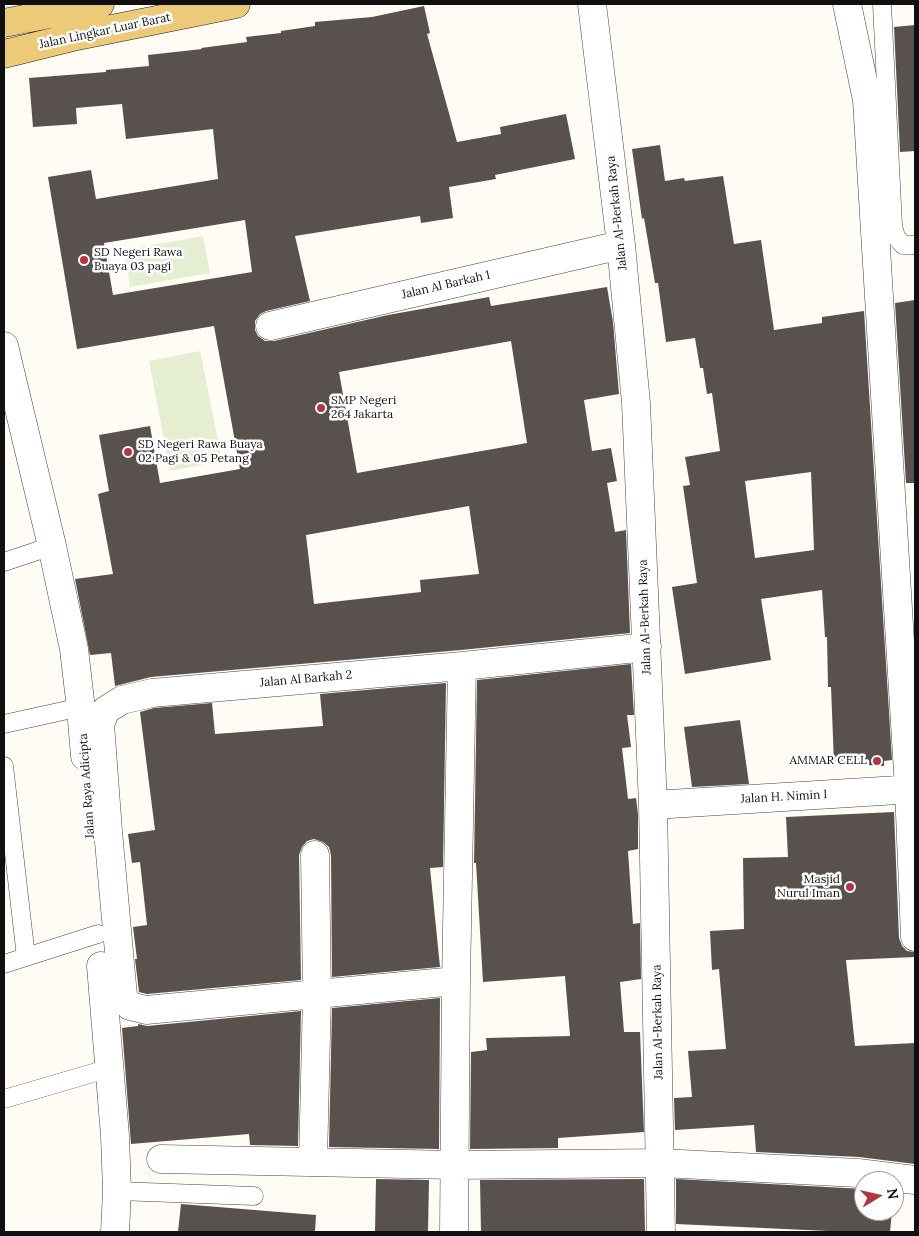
<!DOCTYPE html>
<html>
<head>
<meta charset="utf-8">
<style>
  body { margin:0 }
  #map { position:relative; width:919px; height:1236px; overflow:hidden; background:#fefcf5; font-family:Lora,serif }
  canvas { display:block }
  .frame { position:absolute; inset:0; border:5px solid #101010; pointer-events:none }
  .north { position:absolute; left:854px; top:1171px; width:50px; height:50px; box-sizing:border-box; background:#fff; border:1px solid #9f9f9f; border-radius:50%; rotate:81deg; font-size:14px; font-weight:700; line-height:20px; text-align:center; color:#101010 }
  .north::after { content:''; display:block; margin:auto; width:18px; height:22px; background:#b53441; clip-path:polygon(50% 0,100% 100%,50% 72%,0 100%) }
</style>
</head>
<body>
<div id="map">
<canvas width="919" height="1236"></canvas>
<div class="frame"></div>
<div class="north">N</div>
</div>
<script>
const g = document.querySelector('canvas').getContext('2d');
g.lineJoin = 'round';
function fill(path, color) { g.fillStyle = color; g.fill(path, 'evenodd'); }
const toPath = rows => new Path2D(rows.map(r => 'M' + r).join(''));
function stroke(path, color, width, dash) { g.strokeStyle = color; g.lineWidth = width; g.lineCap = dash ? 'butt' : 'round'; g.setLineDash(dash || []); g.stroke(path); }
function write(font, color, halo, rows, align = 'center') {
  g.font = font + ' Lora,serif'; g.lineWidth = 5; g.setLineDash([]); g.textBaseline = 'middle'; g.strokeStyle = halo; g.fillStyle = color; for (const [text, x, y, turn = 0] of rows) {
    g.save(); g.translate(x, y); g.rotate((+turn || 0) * Math.PI / 180); g.textAlign = isNaN(turn) ? turn : align; if (halo) g.strokeText(text, 0, 0); g.fillText(text, 0, 0); g.restore();
  }
}
const pitch = toPath([
  [203,236,210,273,130,287,124,250],
  [200,351,222,461,170,471,149,361]
]);
const building = toPath([
  [424,6,430,33,427,34,457,142,501,134,500,127,566,114,575,159,495,175,496,179,449,187,453,218,421,223,420,216,295,236,310,301,266,311,260,314,255,321,255,330,258,336,265,341,274,341,388,315,489,297,491,306,607,287,613,322,619,394,584,400,592,451,611,448,617,481,607,483,615,532,626,530,630,633,461,650,151,677,115,686,111,653,90,655,75,579,113,574,98,494,109,491,99,435,150,426,160,483,240,469,214,326,77,349,48,177,91,170,96,199,218,179,213,129,126,139,122,104,76,108,77,124,33,127,29,78,106,72,106,70,149,66,148,55,202,49,201,48,247,42,246,37,281,33,281,31,315,26,315,22,372,17],
  [245,220,252,272,113,295,104,243],
  [511,341,527,443,357,473,339,372],
  [469,506,479,574,420,580,421,592,314,604,306,535],
  [915,25,915,151,900,152,894,27],
  [660,145,665,181,684,178,685,181,723,176,734,244,761,240,774,330,822,323,822,317,864,311,892,760,884,761,884,766,834,763,831,687,828,687,827,637,825,637,822,590,761,599,771,660,685,674,672,587,697,583,683,486,690,485,685,457,720,451,712,393,707,394,703,368,700,368,695,338,666,342,658,283,655,283,644,218,642,219,632,149],
  [811,472,814,550,755,558,745,481],
  [915,300,915,483,906,483,895,303],
  [631,664,634,715,627,715,631,747,622,748,628,799,636,798,638,814,638,849,628,851,633,924,640,923,641,979,620,982,624,1032,640,1032,644,1132,558,1138,558,1148,470,1149,471,1052,487,1050,486,1038,570,1036,565,976,483,982,476,863,474,863,477,680],
  [446,683,443,867,430,868,440,967,332,977,331,855,329,847,323,842,314,839,307,841,302,847,299,855,301,980,147,994,139,992,135,959,137,959,133,927,147,925,140,862,132,863,128,834,155,830,140,712,154,708,212,703,215,734,323,726,320,694],
  [740,720,749,784,692,787,684,727],
  [894,812,899,938,902,946,907,951,915,952,915,957,846,960,855,1046,915,1043,915,1164,859,1157,756,1152,754,1125,675,1130,674,1098,692,1097,688,1051,726,1049,719,969,712,970,710,931,744,929,743,858,788,857,786,817],
  [440,998,439,1149,329,1147,332,1008],
  [301,1011,298,1146,250,1145,249,1134,131,1144,122,1028,138,1026,138,1024,147,1026],
  [376,1179,429,1180,428,1232,375,1232],
  [644,1179,645,1232,481,1232,480,1180],
  [676,1179,864,1189,864,1211,892,1211,890,1232,850,1232,676,1224],
  [181,1204,316,1215,315,1232,178,1232]
]);
const service = toPath([
  [882,4,893,226,896,237,903,245,915,245],
  [4,562,52,546],
  [4,724,81,707],
  [4,766,26,957],
  [4,964,98,934],
  [4,1099,110,1068],
  [117,1191,254,1196]
]);
const minor = toPath([
  [592,4,621,245,636,403,653,805,661,1232],
  [847,4,867,100,909,789,915,937],
  [270,326,621,245],
  [4,346,52,546,74,649,81,709,85,756],
  [653,805,915,789],
  [101,966,115,1136,117,1191,115,1232],
  [456,981,146,1010,130,1006,123,996,108,831,100,724,106,710,122,700,152,693,462,666,647,647],
  [161,1159,455,1165,661,1163,858,1173,915,1180],
  [313,1162,317,995,315,855],
  [454,1232,456,981,462,666]
]);
const primary = toPath([
  [4,23,100,4],
  [4,54,77,36,236,4]
]);
const markers = [
  [84,260,5,"#b53441"],
  [321,408,5,"#b53441"],
  [128,452,5,"#b53441"],
  [877,761,5,"#b53441"],
  [850,887,5,"#b53441"]
];
const streetNames = [
  ["Jalan Lingkar Luar Barat",105,31,-12],
  ["Jalan Al-Berkah Raya",617,213,-96],
  ["Jalan Al Barkah 1",446,285,-13],
  ["Jalan Al-Berkah Raya",645,617,-92],
  ["Jalan Al Barkah 2",306,679,-5],
  ["Jalan Raya Adicipta",87,786,-94],
  ["Jalan H. Nimin I",784,797,-3],
  ["Jalan Al-Berkah Raya",658,1022,-91]
];
const poiNames = [
  ["SD Negeri Rawa",94,253],
  ["Buaya 03 pagi",94,267],
  ["SMP Negeri",331,401],
  ["264 Jakarta",331,415],
  ["SD Negeri Rawa Buaya",138,445],
  ["02 Pagi & 05 Petang",138,459],
  ["AMMAR CELL",867,761,"right"],
  ["Masjid",840,880,"right"],
  ["Nurul Iman",840,894,"right"]
];
fill(pitch, '#e6eed1');
fill(building, '#58514d');
stroke(service, '#434343', 19);
stroke(minor, '#434343', 29);
stroke(primary, '#212121', 29);
stroke(service, '#fff', 18);
stroke(minor, '#fff', 28);
stroke(primary, '#ecca77', 28);
for (const [x, y, r, color] of markers) { const dot = new Path2D(); dot.arc(x, y, r, 0, 2 * Math.PI); g.fillStyle = color; g.fill(dot); stroke(dot, '#fff', 2); }
write('12px', '#101010', '#fff', streetNames);
write('12px', '#101010', '#fff', poiNames, 'left');
</script>
</body>
</html>
